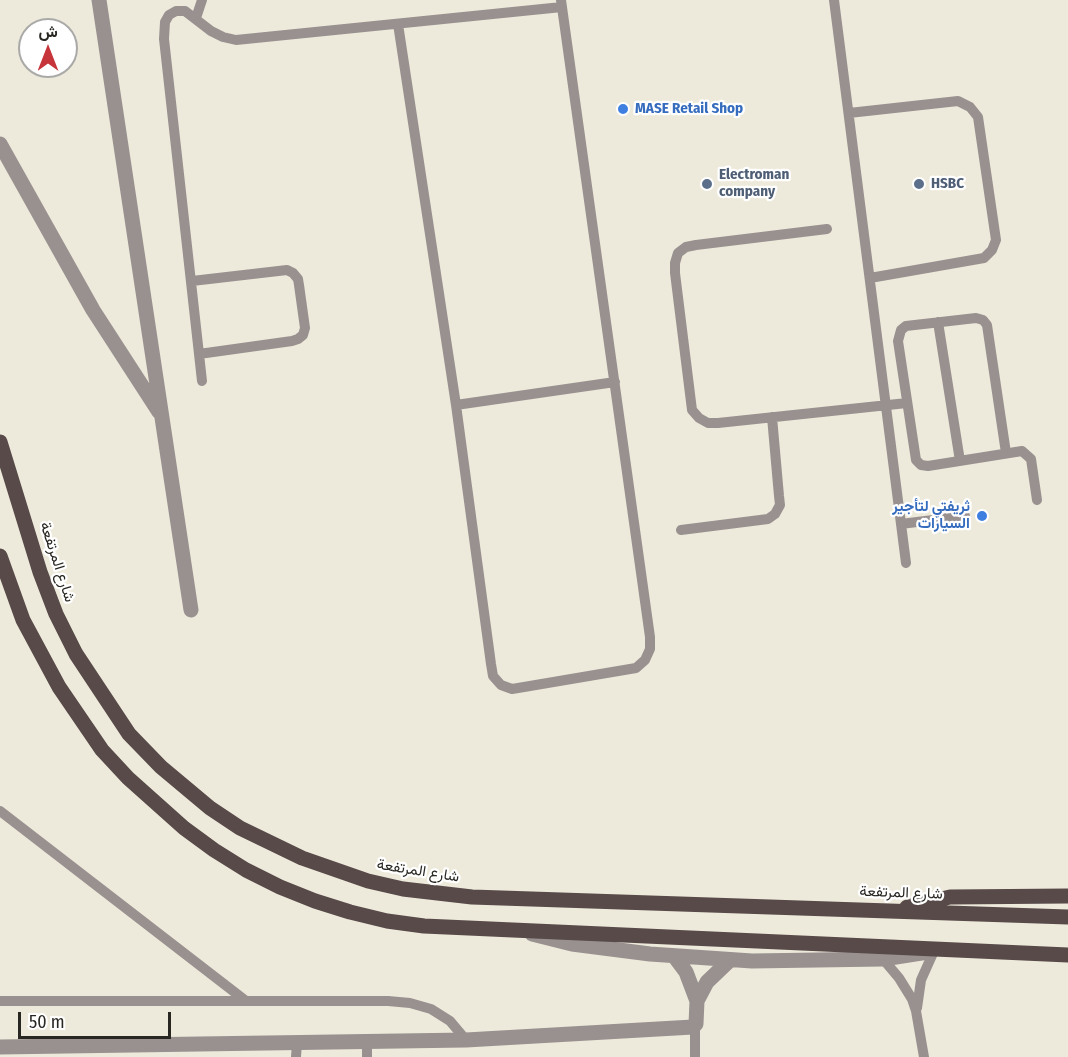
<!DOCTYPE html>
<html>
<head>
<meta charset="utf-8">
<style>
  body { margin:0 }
  #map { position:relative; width:1068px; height:1057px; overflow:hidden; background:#eeeadb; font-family:"Fira Sans Condensed",Vazirmatn,sans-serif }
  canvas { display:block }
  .north { position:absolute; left:18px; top:18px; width:60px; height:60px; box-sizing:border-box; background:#fff; border:2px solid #a9a9a7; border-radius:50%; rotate:0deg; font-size:16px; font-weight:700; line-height:24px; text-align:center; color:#292722 }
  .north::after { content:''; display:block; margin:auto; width:21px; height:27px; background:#c5353a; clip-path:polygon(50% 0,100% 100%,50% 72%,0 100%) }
  .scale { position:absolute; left:18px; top:1012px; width:153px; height:27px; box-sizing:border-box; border:3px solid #292722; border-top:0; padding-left:8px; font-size:18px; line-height:21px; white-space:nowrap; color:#292722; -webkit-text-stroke:4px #fff; paint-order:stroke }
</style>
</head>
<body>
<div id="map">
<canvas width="1068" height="1057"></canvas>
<div class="north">ش</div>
<div class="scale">50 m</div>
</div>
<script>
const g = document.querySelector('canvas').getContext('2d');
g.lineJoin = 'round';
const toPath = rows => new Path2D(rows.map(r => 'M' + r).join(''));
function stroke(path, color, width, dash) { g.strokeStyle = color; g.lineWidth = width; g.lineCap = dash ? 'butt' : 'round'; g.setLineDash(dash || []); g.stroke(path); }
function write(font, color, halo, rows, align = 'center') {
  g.font = font + ' "Fira Sans Condensed",Vazirmatn,sans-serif'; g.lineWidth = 4.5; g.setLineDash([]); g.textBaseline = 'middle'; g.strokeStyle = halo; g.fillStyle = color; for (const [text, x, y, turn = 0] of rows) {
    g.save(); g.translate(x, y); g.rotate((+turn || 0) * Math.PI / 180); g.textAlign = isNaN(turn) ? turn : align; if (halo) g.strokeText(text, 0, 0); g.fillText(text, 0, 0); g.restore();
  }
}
const service = toPath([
  [834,0,906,563],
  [196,18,202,0],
  [398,24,456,405,491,664,493,676,501,685,512,689,524,687,636,668,645,660,650,649,650,637,561,0],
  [849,113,958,101,970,107,978,117,996,240,992,250,984,258,870,278],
  [827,229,696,245,686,247,678,253,675,263,675,273,692,410,699,418,708,423,718,423,907,403],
  [192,281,287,270,293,273,298,279,299,285,305,328,303,335,298,339,292,341,199,354],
  [938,322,960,461],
  [202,381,164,39,165,22,169,15,176,11,185,11,211,31,223,37,236,40,562,7],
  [456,405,615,382],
  [1006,453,987,325,983,320,976,318,906,326,901,330,898,341,916,460,921,465,928,466,1022,451,1031,459,1037,500],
  [901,524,965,516],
  [681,530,768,519,775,514,780,505,779,496,772,417],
  [0,811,246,1001],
  [883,959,899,978,912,999,916,1011,924,1057],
  [0,1001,388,1001,410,1003,431,1009,450,1021,466,1040],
  [917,1008,921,980,934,951],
  [296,1057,297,1043],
  [367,1057,367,1040],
  [695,1057,695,1026]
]);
const minor = toPath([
  [99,0,191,610],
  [0,144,93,310,159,412],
  [532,934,572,944,650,954,752,961,883,959,928,952],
  [697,1001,707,982,730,960],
  [0,1047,466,1040,693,1027,696,1024,697,1001,686,972,674,956]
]);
const primary = toPath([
  [0,442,40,572,56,614,76,654,129,734,161,767,210,808,240,828,302,858,368,881,403,889,472,897,1068,917],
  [0,556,23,620,59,687,102,750,128,778,184,828,214,850,246,870,280,887,315,901,350,912,387,921,424,926,1068,955],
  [907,907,950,897,1068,896]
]);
const markers = [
  [623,109,6,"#3f7fe0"],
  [707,184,6,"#5c6f8a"],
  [919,184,6,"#5c6f8a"],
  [982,516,6,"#3f7fe0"]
];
const shopNames = [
  ["MASE Retail Shop",635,109],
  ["ثريفتي لتأجير",970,507,"right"],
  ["السيارات",970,524,"right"]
];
const serviceNames = [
  ["Electroman",719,175],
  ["company",719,192],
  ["HSBC",931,184]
];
const streetNames = [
  ["شارع المرتفعة",57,562,72],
  ["شارع المرتفعة",418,871,9],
  ["شارع المرتفعة",901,893,2]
];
stroke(service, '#999190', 10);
stroke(minor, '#999190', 15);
stroke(primary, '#574a49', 15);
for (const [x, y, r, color] of markers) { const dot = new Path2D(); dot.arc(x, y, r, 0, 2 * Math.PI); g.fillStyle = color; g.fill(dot); stroke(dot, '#fff', 2); }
write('bold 15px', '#366cbe', '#fff', shopNames, 'left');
write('bold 15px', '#4e5e75', '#fff', serviceNames, 'left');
write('15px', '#292722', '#fff', streetNames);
</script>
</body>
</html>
